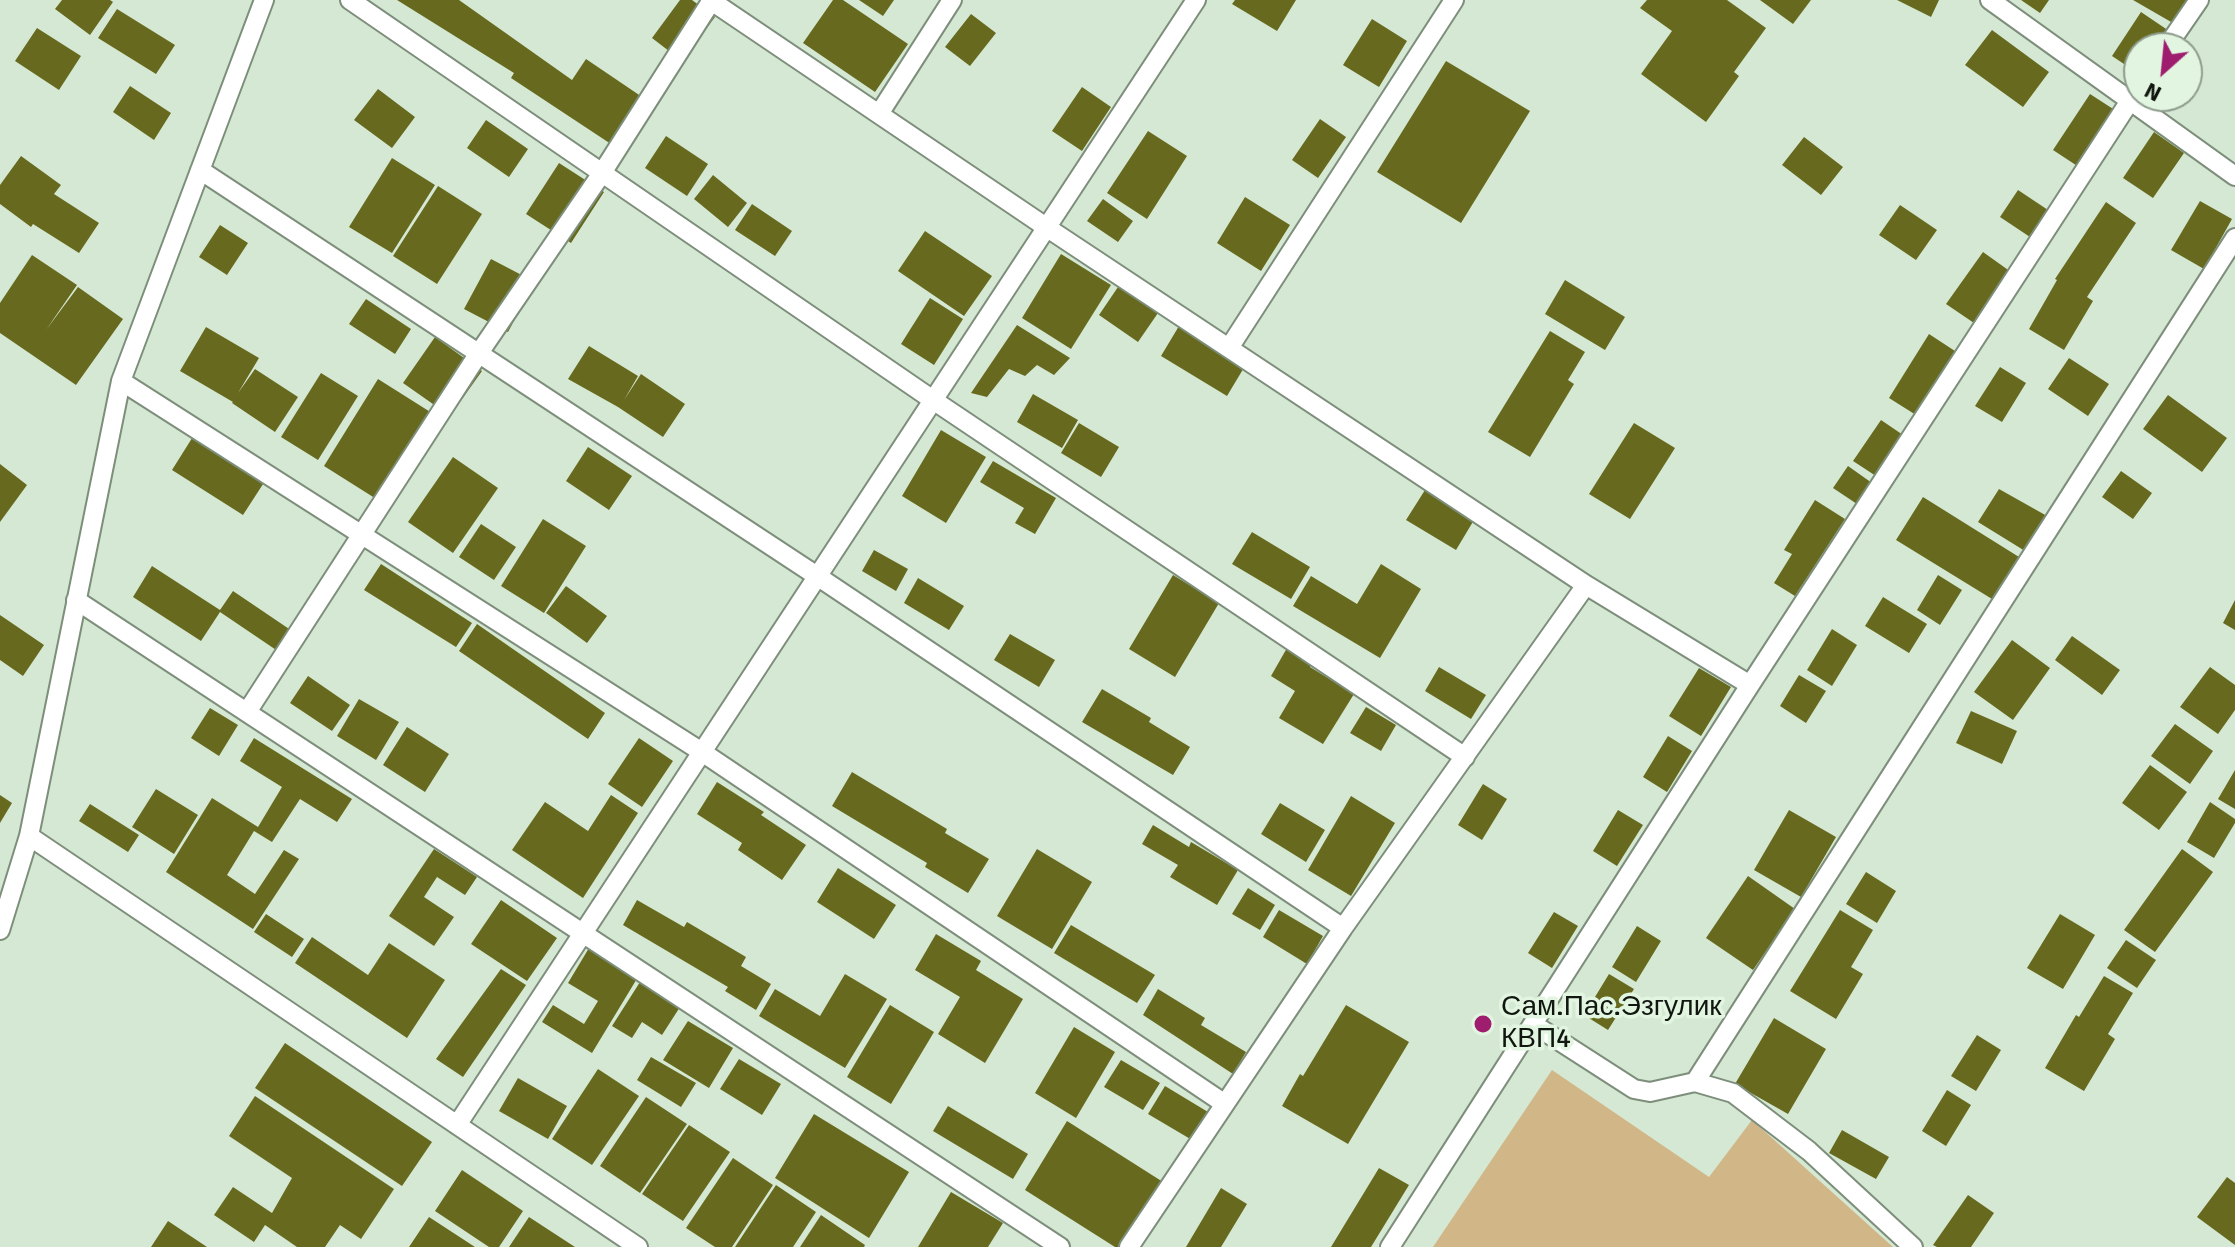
<!DOCTYPE html>
<html>
<head>
<meta charset="utf-8">
<style>
  body { margin:0 }
  #map { position:relative; width:2235px; height:1247px; overflow:hidden; background:#d5e8d3; font-family:Signika,sans-serif }
  canvas { display:block }
  .north { position:absolute; left:2123px; top:32px; width:80px; height:80px; box-sizing:border-box; background:#e2f5e0; border:2px solid #8e9c8d; border-radius:50%; rotate:207deg; font-size:22px; font-weight:700; line-height:32px; text-align:center; color:#111710 }
  .north::after { content:''; display:block; margin:auto; width:28px; height:36px; background:#9f1d6e; clip-path:polygon(50% 0,100% 100%,50% 72%,0 100%) }
</style>
</head>
<body>
<div id="map">
<canvas width="2235" height="1247"></canvas>
<div class="north">N</div>
</div>
<script>
const g = document.querySelector('canvas').getContext('2d');
g.lineJoin = 'round';
function fill(path, color) { g.fillStyle = color; g.fill(path, 'evenodd'); }
const toPath = rows => new Path2D(rows.map(r => 'M' + r).join(''));
function stroke(path, color, width, dash) { g.strokeStyle = color; g.lineWidth = width; g.lineCap = dash ? 'butt' : 'round'; g.setLineDash(dash || []); g.stroke(path); }
function write(font, color, halo, rows, align = 'center') {
  g.font = font + ' Signika,sans-serif'; g.lineWidth = 7; g.setLineDash([]); g.textBaseline = 'middle'; g.strokeStyle = halo; g.fillStyle = color; for (const [text, x, y, turn = 0] of rows) {
    g.save(); g.translate(x, y); g.rotate((+turn || 0) * Math.PI / 180); g.textAlign = isNaN(turn) ? turn : align; if (halo) g.strokeText(text, 0, 0); g.fillText(text, 0, 0); g.restore();
  }
}
const green = toPath([
  [1552,1070,1709,1177,1752,1120,1893,1247,1433,1247]
]);
const building = toPath([
  [62,0,110,0,113,2,90,35,55,9],
  [397,0,459,0,572,80,586,59,651,103,620,150,511,78,514,73],
  [680,0,692,0,715,17,682,61,652,38],
  [833,0,843,0,908,44,875,92,803,43],
  [859,0,894,0,883,16],
  [1235,0,1296,0,1277,31,1232,4],
  [1647,0,1727,0,1766,28,1734,72,1739,76,1706,122,1641,74,1672,31,1640,8],
  [1760,0,1811,0,1793,24],
  [1897,0,1939,0,1931,17],
  [2021,0,2049,0,2040,13],
  [2133,0,2202,0,2185,30],
  [117,9,175,45,156,74,98,38],
  [2141,12,2178,37,2170,48,2139,48,2139,74,2112,56],
  [971,14,996,33,970,66,945,47],
  [1372,19,1407,41,1379,87,1343,65],
  [37,28,81,56,59,90,15,61],
  [1992,30,2049,72,2023,107,1965,65],
  [1446,61,1530,111,1461,223,1377,172],
  [130,86,171,113,154,140,113,112],
  [1082,87,1111,107,1082,151,1052,131],
  [378,89,415,117,392,148,354,120],
  [2090,94,2124,116,2088,173,2053,150],
  [1320,119,1346,137,1318,178,1292,160],
  [486,120,528,149,509,177,467,148],
  [1148,131,1187,156,1147,219,1107,193],
  [2154,132,2184,153,2153,198,2123,178],
  [666,136,708,164,687,196,645,168],
  [1804,137,1843,167,1821,195,1782,165],
  [21,156,61,185,54,194,99,223,79,253,33,224,31,227,0,204,0,185],
  [392,158,435,185,392,253,349,227],
  [559,163,604,192,571,243,526,214],
  [713,175,747,203,728,227,694,199],
  [438,186,482,214,437,284,393,256],
  [2018,190,2051,212,2033,239,2000,217],
  [1245,197,1290,225,1261,271,1217,243],
  [1103,199,1133,221,1118,242,1087,221],
  [2200,201,2232,219,2204,269,2171,250],
  [2106,202,2136,223,2087,297,2093,301,2064,350,2029,329,2057,280,2055,279],
  [752,204,792,231,775,256,735,230],
  [1900,205,1937,230,1916,260,1879,235],
  [220,225,248,243,227,275,199,257],
  [925,231,992,276,964,316,898,271],
  [1983,252,2011,272,1974,323,1946,304],
  [1061,254,1111,285,1071,349,1022,318],
  [32,255,77,285,46,330,78,287,123,319,76,385,0,333,0,303],
  [491,259,535,282,508,332,464,309],
  [1565,280,1625,317,1605,350,1545,314],
  [1118,287,1158,313,1138,342,1099,315],
  [930,298,963,319,934,365,901,344],
  [366,299,411,329,395,354,349,324],
  [1017,325,1070,358,1054,375,1037,365,1025,376,1009,369,987,397,971,393],
  [1179,326,1245,366,1227,396,1161,356],
  [206,327,259,358,238,393,255,369,298,397,275,432,232,403,233,402,180,371],
  [1550,331,1585,352,1568,380,1574,384,1530,457,1488,432],
  [1929,334,1958,353,1916,415,1889,398],
  [435,337,482,371,450,416,403,383],
  [589,346,638,376,624,400,641,374,685,404,663,437,618,407,568,379],
  [2069,358,2109,384,2088,416,2048,389],
  [2000,367,2026,383,2002,422,1975,406],
  [321,373,358,396,318,460,281,437],
  [378,379,443,420,389,507,324,466],
  [1033,394,1078,420,1062,448,1017,422],
  [2168,395,2227,438,2202,472,2143,429],
  [1881,420,1906,437,1879,478,1853,461],
  [1079,423,1119,447,1101,477,1061,453],
  [1634,423,1675,448,1630,519,1589,494],
  [941,430,986,457,946,523,902,496],
  [194,435,265,481,243,515,172,470],
  [588,447,632,476,609,510,566,481],
  [453,457,498,488,453,553,408,522],
  [993,461,1056,498,1035,534,1015,523,1024,508,980,482],
  [0,464,27,485,0,522],
  [1848,466,1872,483,1857,504,1833,488],
  [2121,471,2152,493,2133,519,2102,497],
  [1999,489,2047,516,2025,551,1978,522],
  [1425,490,1474,520,1456,550,1406,520],
  [1923,497,2019,557,1992,599,1896,540],
  [1815,500,1845,519,1795,596,1774,583,1792,554,1784,550],
  [543,519,586,546,544,613,501,586],
  [481,524,516,547,494,580,459,557],
  [1252,532,1310,567,1291,599,1232,564],
  [874,550,908,569,896,591,862,571],
  [381,564,472,623,456,647,364,590],
  [1381,564,1421,589,1380,658,1293,606,1311,576,1357,604],
  [152,566,220,610,233,591,301,637,288,658,220,612,201,641,133,597],
  [1173,575,1219,603,1175,677,1129,649],
  [1938,575,1962,590,1940,625,1917,610],
  [918,578,964,606,949,630,904,603],
  [566,586,607,616,587,643,546,613],
  [1883,597,1927,624,1909,653,1865,626],
  [2235,600,2235,630,2223,623],
  [0,615,44,645,23,676,0,660],
  [477,624,605,713,588,739,459,651],
  [1832,629,1857,645,1832,686,1807,670],
  [1010,634,1055,660,1039,687,994,660],
  [2072,636,2120,670,2102,695,2055,660],
  [2012,640,2050,668,2013,720,1974,692],
  [1287,648,1312,663,1310,667,1354,694,1323,744,1279,718,1295,691,1271,676],
  [1439,667,1486,695,1471,719,1425,691],
  [2210,667,2235,685,2235,710,2218,734,2180,707],
  [1699,668,1731,687,1701,736,1669,716],
  [1799,675,1826,691,1806,723,1780,706],
  [308,676,350,705,332,731,290,703],
  [1102,689,1151,718,1149,722,1190,747,1173,775,1082,722],
  [359,699,399,722,376,760,337,736],
  [1366,707,1396,725,1381,751,1350,733],
  [210,708,238,725,219,756,191,738],
  [1971,711,2017,731,2002,764,1956,743],
  [2175,724,2213,751,2190,784,2151,756],
  [407,727,449,754,425,792,383,765],
  [1668,736,1692,751,1667,792,1643,777],
  [254,738,352,799,337,822,300,799,272,842,254,831,227,875,255,894,284,850,299,859,253,929,166,872,212,798,258,827,282,787,240,761],
  [639,738,673,761,642,807,608,784],
  [2150,765,2187,792,2159,830,2122,803],
  [2235,770,2235,809,2218,799],
  [852,772,947,829,945,833,989,859,968,893,925,867,927,863,832,806],
  [717,782,764,812,761,815,806,845,782,880,738,850,742,843,697,814],
  [1483,784,1507,799,1482,840,1458,825],
  [156,789,198,815,174,854,132,827],
  [0,795,12,803,0,823],
  [611,795,638,813,583,898,512,850,545,802,588,831],
  [1351,796,1395,823,1351,896,1308,870],
  [2210,802,2235,819,2235,823,2214,858,2187,842],
  [1280,803,1325,830,1306,862,1261,834],
  [90,804,139,835,128,852,79,821],
  [1618,810,1643,825,1617,866,1593,851],
  [1789,810,1836,837,1801,897,1754,870],
  [1153,825,1189,847,1191,842,1238,870,1217,905,1170,877,1178,865,1142,844],
  [434,849,477,877,465,895,437,877,424,897,454,917,434,946,389,916],
  [1037,849,1092,882,1052,949,997,916],
  [2182,849,2213,872,2155,952,2124,930],
  [838,868,896,905,874,939,817,902],
  [1866,872,1896,891,1877,923,1846,904],
  [1748,876,1795,909,1753,970,1706,938],
  [1248,888,1275,905,1260,930,1232,914],
  [501,900,557,938,527,981,471,944],
  [637,900,684,927,687,922,746,957,741,966,771,984,756,1010,725,991,728,987,623,925],
  [1279,910,1323,936,1307,964,1263,937],
  [1840,910,1873,930,1851,967,1863,974,1836,1019,1790,991],
  [1554,912,1578,926,1552,968,1528,953],
  [266,914,304,939,292,957,254,932],
  [2060,914,2095,935,2063,989,2027,968],
  [1071,925,1155,975,1137,1003,1054,953],
  [1637,926,1661,941,1636,982,1612,967],
  [936,934,981,961,976,970,1023,999,985,1063,938,1034,960,997,915,970],
  [312,937,368,975,389,943,445,980,407,1038,295,963],
  [2126,940,2156,960,2137,988,2107,968],
  [589,948,638,977,592,1053,542,1022,553,1005,584,1024,598,1001,568,983],
  [501,969,526,985,463,1077,436,1059],
  [845,974,887,999,845,1068,759,1016,775,989,820,1016],
  [1609,974,1634,989,1608,1030,1584,1015],
  [2104,976,2133,993,2108,1034,2115,1039,2084,1091,2045,1068,2076,1015,2079,1017],
  [640,982,680,1007,662,1035,642,1022,632,1038,612,1026],
  [1158,989,1205,1018,1201,1025,1246,1052,1233,1074,1143,1015],
  [890,1005,934,1032,891,1104,847,1077],
  [1346,1005,1409,1042,1348,1144,1282,1106,1300,1074,1303,1076],
  [1774,1018,1826,1049,1788,1114,1735,1084],
  [688,1021,733,1048,709,1088,663,1060],
  [1074,1027,1115,1052,1076,1118,1035,1093],
  [1977,1035,2001,1050,1976,1091,1951,1076],
  [285,1043,432,1142,402,1186,255,1088],
  [651,1057,696,1083,681,1107,637,1080],
  [739,1059,781,1084,762,1115,720,1089],
  [1121,1060,1160,1083,1143,1110,1104,1087],
  [598,1069,639,1096,592,1165,552,1139],
  [518,1078,567,1106,548,1139,499,1111],
  [1165,1086,1208,1112,1192,1140,1148,1114],
  [1947,1090,1971,1105,1946,1146,1922,1131],
  [255,1096,394,1189,361,1239,340,1225,325,1247,297,1247,265,1225,254,1242,214,1215,233,1187,272,1213,292,1178,229,1136],
  [646,1097,687,1124,640,1193,600,1166],
  [948,1106,1028,1154,1013,1179,933,1131],
  [814,1114,909,1172,869,1238,775,1178],
  [1067,1121,1163,1182,1124,1247,1115,1247,1025,1190],
  [689,1125,730,1152,683,1221,642,1194],
  [1842,1130,1889,1157,1876,1179,1829,1153],
  [733,1158,773,1185,732,1247,715,1247,686,1228],
  [1379,1168,1409,1185,1371,1247,1331,1247],
  [462,1170,523,1211,499,1247,489,1247,435,1211],
  [2227,1177,2235,1183,2235,1245,2197,1217],
  [776,1185,816,1212,793,1247,735,1247],
  [1221,1188,1247,1204,1221,1247,1186,1247],
  [951,1192,1003,1223,988,1247,918,1247],
  [1968,1195,1994,1213,1971,1247,1937,1247,1933,1245],
  [821,1215,865,1245,864,1247,800,1247],
  [429,1217,475,1247,409,1247],
  [529,1217,575,1247,509,1247],
  [168,1221,207,1247,151,1247]
]);
const minor = toPath([
  [350,0,933,400,1465,757],
  [710,0,1046,227,1586,585,1750,685],
  [1990,0,2235,176],
  [2166,48,2199,0],
  [879,114,952,0],
  [200,170,817,576,1343,928],
  [1229,348,1454,0],
  [121,381,702,752,1225,1104],
  [76,600,1060,1247],
  [247,712,479,353,602,173,712,0],
  [29,836,638,1247],
  [0,930,29,836,121,381,264,0],
  [1533,1024,1634,1089,1650,1092,1695,1082,1733,1093,1809,1151,1913,1247],
  [1695,1082,2235,238],
  [457,1125,1196,0],
  [1129,1247,1343,928,1586,585],
  [1390,1247,1750,685,2139,87]
]);
const markers = [
  [1483,1024,10,"#9f1d6e"]
];
const poiNames = [
  ["Сам.Пас.Эзгулик",1501,1008],
  ["КВП4",1501,1040]
];
fill(green, '#d1b688');
fill(building, '#676a1e');
stroke(minor, '#7d8e7b', 22);
stroke(minor, '#fff', 18);
for (const [x, y, r, color] of markers) { const dot = new Path2D(); dot.arc(x, y, r, 0, 2 * Math.PI); g.fillStyle = color; g.fill(dot); stroke(dot, '#e2f5e0', 3); }
write('28px', '#111710', '#e2f5e0', poiNames, 'left');
</script>
</body>
</html>
